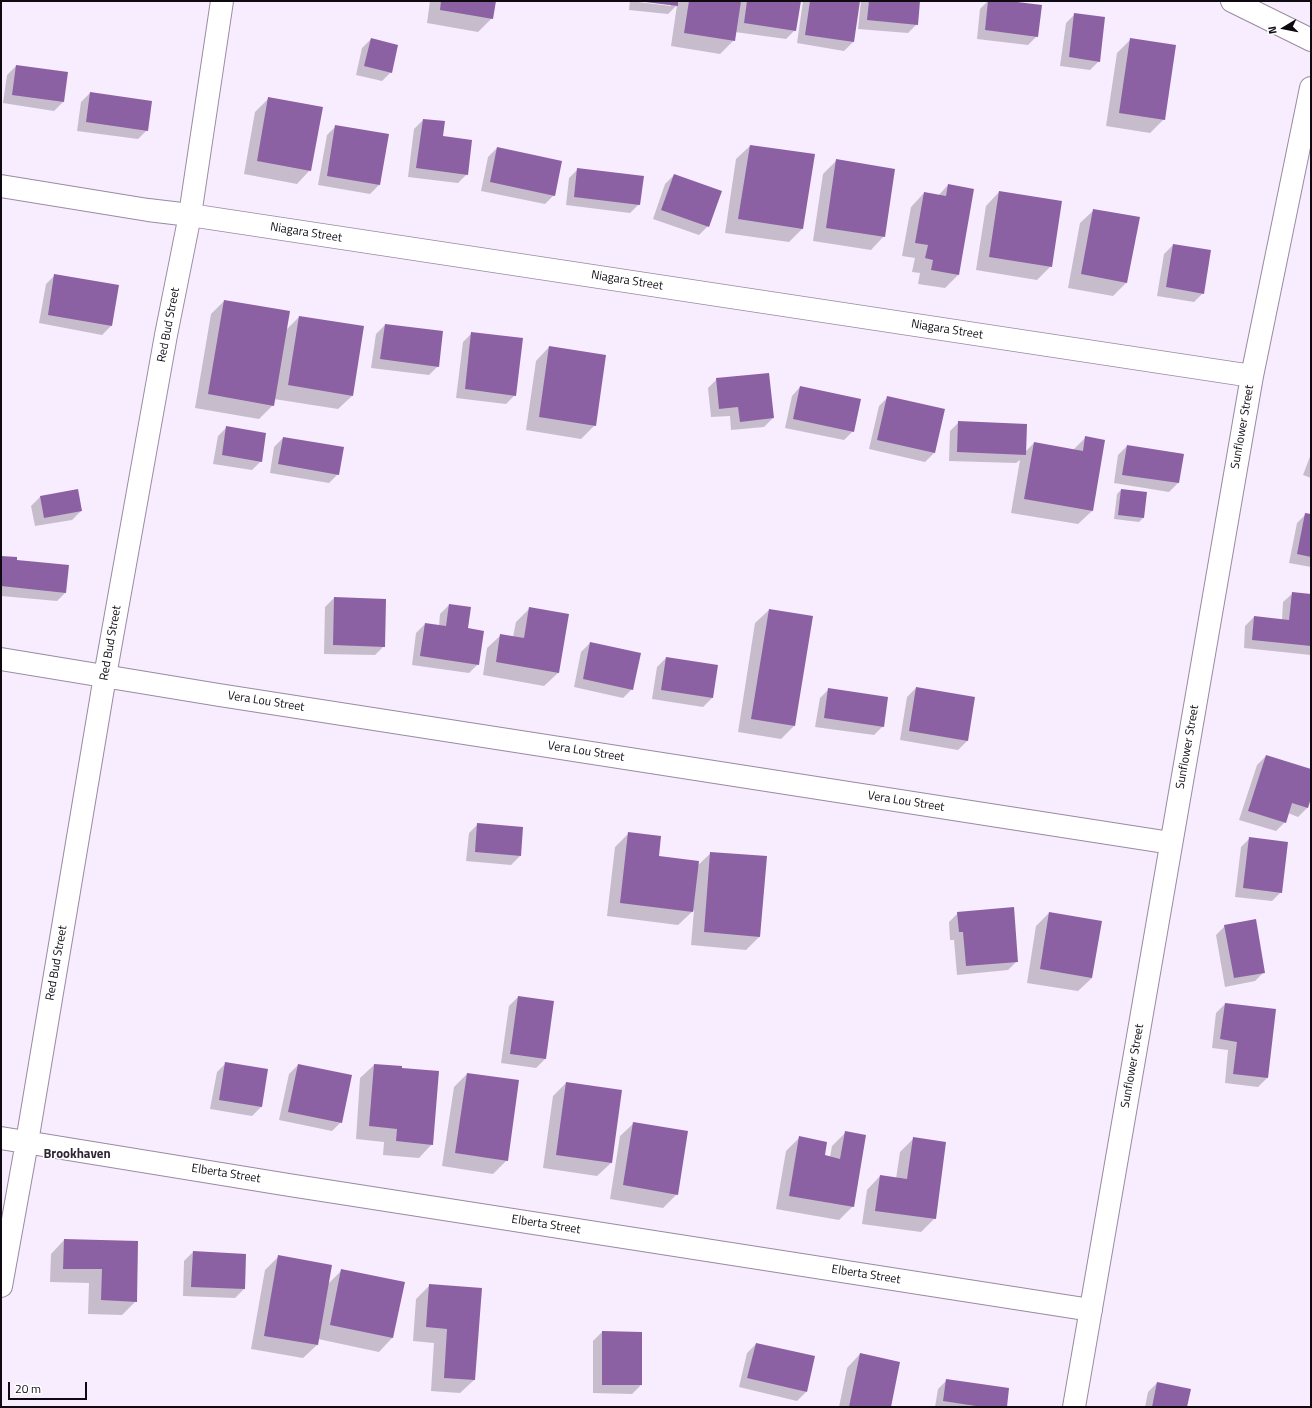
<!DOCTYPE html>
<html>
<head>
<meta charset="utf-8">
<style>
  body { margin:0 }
  #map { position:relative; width:1312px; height:1408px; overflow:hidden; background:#f8ecff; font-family:"Titillium Web",sans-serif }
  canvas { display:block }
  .frame { position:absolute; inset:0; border:2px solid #0f0a12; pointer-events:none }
  .north { position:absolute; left:1264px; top:8px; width:40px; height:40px; -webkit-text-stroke:3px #fff; paint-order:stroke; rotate:260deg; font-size:11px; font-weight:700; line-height:16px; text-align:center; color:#0f0a12 }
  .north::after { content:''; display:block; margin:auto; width:14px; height:18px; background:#0f0a12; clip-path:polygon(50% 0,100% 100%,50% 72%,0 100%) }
  .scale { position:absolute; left:8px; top:1382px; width:79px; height:18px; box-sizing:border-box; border:2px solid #0f0a12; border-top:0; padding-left:5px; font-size:12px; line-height:14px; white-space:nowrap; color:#0f0a12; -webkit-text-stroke:3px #fff; paint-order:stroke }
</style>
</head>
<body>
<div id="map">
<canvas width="1312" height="1408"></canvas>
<div class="frame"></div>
<div class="north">N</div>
<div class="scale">20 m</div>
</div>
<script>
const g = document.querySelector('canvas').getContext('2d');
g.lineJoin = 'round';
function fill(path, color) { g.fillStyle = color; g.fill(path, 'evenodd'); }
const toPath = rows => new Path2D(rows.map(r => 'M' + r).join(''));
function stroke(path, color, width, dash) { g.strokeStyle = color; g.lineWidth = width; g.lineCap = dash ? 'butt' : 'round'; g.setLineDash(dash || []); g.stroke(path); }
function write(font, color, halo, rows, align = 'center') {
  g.font = font + ' "Titillium Web",sans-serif'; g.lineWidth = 3; g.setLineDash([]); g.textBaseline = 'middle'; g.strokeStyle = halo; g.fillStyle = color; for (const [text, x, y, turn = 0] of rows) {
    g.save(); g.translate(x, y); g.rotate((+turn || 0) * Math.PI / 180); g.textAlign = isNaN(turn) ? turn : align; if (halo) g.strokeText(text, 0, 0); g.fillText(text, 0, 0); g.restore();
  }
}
const shadow = toPath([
  [430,1,495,1,492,18,478,32,427,23],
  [630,1,671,6,671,4,645,1,800,1,795,30,786,39,735,32,734,40,720,54,671,46,677,5,668,14,629,10],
  [803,1,859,1,853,42,844,51,797,43],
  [861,1,919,1,917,24,908,33,858,29],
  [988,1,1001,1,1037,36,1028,45,977,39,980,9],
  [1075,14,1099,61,1090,70,1060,66,1066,23],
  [371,39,391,72,382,81,356,75,362,48],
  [1131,39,1164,119,1150,133,1106,126,1117,53],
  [16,66,63,102,54,111,3,103,7,75],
  [90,93,147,130,138,139,77,131,81,102],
  [269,98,310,170,297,184,244,174,255,112],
  [423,120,442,137,467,174,458,183,408,177,414,129],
  [336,126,379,185,370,194,318,185,327,135],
  [750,146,802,229,789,242,725,233,736,159],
  [497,148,554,195,545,204,481,191,488,157],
  [837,160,884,236,871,250,813,241,823,174],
  [578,169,639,204,630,213,566,205,569,178],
  [674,175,708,226,699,235,653,219,665,184],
  [948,185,958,275,945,288,918,284,920,273,912,272,915,258,902,256,911,207,924,193,938,196],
  [999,192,1051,266,1037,280,976,270,986,206],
  [1094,210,1126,283,1113,296,1068,288,1080,223],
  [1173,245,1203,293,1194,302,1157,296,1164,254],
  [55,275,111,326,102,335,39,323,46,284],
  [224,301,286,330,299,317,363,327,352,396,338,409,274,399,273,405,259,419,195,408,211,314],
  [385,325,438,366,429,375,371,368,376,334],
  [472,333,515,395,506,404,456,398,463,342],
  [549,347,595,425,581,439,526,430,536,361],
  [717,379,773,418,764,427,731,430,730,416,711,417,708,388],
  [800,387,853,431,844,440,785,428,792,396],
  [888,397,934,453,925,462,869,449,879,406],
  [959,422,1025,452,1034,443,1073,450,1086,437,1092,511,1078,524,1011,513,1020,460,1016,463,949,461,950,431],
  [227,427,261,461,252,470,213,464,218,436],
  [283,438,338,474,329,483,270,473,274,447],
  [1127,446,1183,454,1178,483,1169,492,1114,483,1118,455],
  [1311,454,1311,478,1303,475],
  [1121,490,1146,493,1143,518,1139,522,1114,519,1117,494],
  [40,497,81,511,72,520,35,526,31,506],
  [1306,514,1311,515,1311,567,1289,563,1297,523],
  [1,557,15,561,66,592,57,601,1,596],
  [1292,594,1311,595,1311,655,1244,648,1245,626,1254,617,1282,620,1283,602],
  [334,598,384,646,375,655,324,654,325,607],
  [449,605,478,664,469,673,412,665,416,633,425,624,439,626,440,614],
  [530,608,558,673,544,686,483,675,487,648,501,635,513,637,516,622],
  [769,610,794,726,781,739,738,732,755,623],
  [590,643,632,689,623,698,574,687,581,652],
  [666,658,717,666,712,698,703,707,652,699,657,667],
  [916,688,967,741,958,750,900,740,907,697],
  [829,689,883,726,874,735,815,727,820,698],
  [1266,756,1311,770,1311,795,1307,808,1298,817,1288,813,1285,822,1276,831,1239,820,1257,765],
  [478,824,520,856,511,865,466,861,469,833],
  [629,833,658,857,697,866,711,853,759,937,746,950,691,945,694,910,678,925,607,916,615,847],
  [1250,838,1281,892,1272,901,1235,897,1241,847],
  [958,913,1017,961,1008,970,957,975,954,940,950,940,949,922],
  [1049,913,1092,978,1078,991,1027,983,1036,926],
  [1225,926,1264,972,1255,981,1225,987,1216,935],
  [518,997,545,1059,536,1068,501,1063,509,1006],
  [1225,1004,1267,1078,1258,1087,1225,1083,1228,1050,1212,1048,1216,1013],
  [226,1063,266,1070,261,1107,252,1116,210,1109,217,1072],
  [298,1065,341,1122,332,1131,279,1120,289,1074],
  [374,1065,401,1069,432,1144,419,1158,383,1155,384,1142,356,1139,360,1078],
  [467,1074,507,1160,493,1174,442,1166,454,1087],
  [566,1083,611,1163,597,1176,543,1168,553,1096],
  [634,1123,677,1194,663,1208,610,1199,620,1136],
  [846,1132,853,1206,839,1220,776,1209,786,1151,799,1138,824,1156,830,1157,832,1146],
  [914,1138,935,1218,921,1232,862,1224,867,1190,880,1176,896,1179,900,1152],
  [64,1240,137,1242,136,1301,122,1315,88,1314,89,1283,50,1282,51,1254],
  [193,1252,245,1255,244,1289,235,1298,183,1296,184,1261],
  [279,1256,327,1285,342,1270,404,1283,392,1338,379,1352,318,1339,317,1345,303,1358,251,1349,265,1270],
  [430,1285,474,1380,460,1393,431,1391,434,1343,413,1341,416,1299],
  [602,1332,641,1385,632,1394,593,1393,593,1341],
  [756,1344,806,1392,797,1401,739,1387,747,1353],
  [860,1354,890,1407,839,1407,847,1368],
  [947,1380,1006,1407,935,1407,938,1389],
  [1157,1383,1186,1407,1145,1407,1148,1392]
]);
const building = toPath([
  [441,1,496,1,493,19,440,10],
  [645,1,678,1,678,6,645,2],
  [689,1,741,1,735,41,684,33],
  [747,1,801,1,796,31,744,23],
  [810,1,860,1,854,42,805,35],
  [869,1,920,1,918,25,867,20],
  [988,1,1009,1,1042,5,1038,37,985,30],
  [1074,13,1105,17,1100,62,1069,57],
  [371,38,398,45,392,73,364,66],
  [1130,38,1176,45,1165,120,1119,113],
  [16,65,68,72,64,102,12,95],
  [90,92,152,101,148,131,86,122],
  [268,97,323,107,311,171,257,161],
  [423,119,445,121,443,136,472,140,468,175,416,168],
  [335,125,389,134,380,185,327,176],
  [750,145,815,154,803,229,738,219],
  [497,147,562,161,555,196,490,182],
  [836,159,895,169,885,237,826,228],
  [577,168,644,176,640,205,574,197],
  [674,174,722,191,709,227,661,210],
  [948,184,974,189,959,275,931,270,933,260,925,258,928,245,915,243,924,192,946,196],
  [999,191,1062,201,1052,267,989,257],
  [1093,209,1140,217,1127,283,1081,274],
  [1173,244,1211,250,1204,294,1166,287],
  [54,274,119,285,112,326,48,315],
  [224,300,290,311,274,406,208,394],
  [299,316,364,326,353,396,288,385],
  [385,324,443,331,439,367,380,359],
  [471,332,523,338,516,396,465,389],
  [549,346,606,355,596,426,539,417],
  [769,373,774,418,740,422,738,407,719,409,716,378],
  [800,386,861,399,854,432,793,419],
  [887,396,945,409,935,453,877,440],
  [958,421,1027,424,1026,455,957,452],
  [226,426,266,433,262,462,222,455],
  [1085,436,1105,440,1093,511,1024,499,1034,442,1083,451],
  [283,437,344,447,339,475,278,464],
  [1127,445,1184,454,1179,483,1122,475],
  [78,489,82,511,44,518,40,496],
  [1121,489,1147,492,1144,518,1118,515],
  [1305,513,1311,514,1311,557,1297,554],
  [1,556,17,557,17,560,69,565,66,593,1,586],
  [1292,592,1311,594,1311,646,1252,640,1254,616,1289,620],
  [334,597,386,599,385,647,333,645],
  [449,604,471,607,468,628,484,631,479,665,420,656,425,623,446,626],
  [529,607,569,614,559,673,496,662,500,634,524,638],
  [769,609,813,616,795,726,751,719],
  [590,642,641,653,633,690,583,679],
  [666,657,718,665,713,698,661,690],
  [916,687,975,697,968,741,909,731],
  [828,688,888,697,884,727,824,718],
  [1266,755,1311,769,1311,798,1308,808,1292,803,1286,823,1248,811],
  [477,823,523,827,521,856,475,852],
  [628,832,661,836,659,856,699,861,693,912,620,903],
  [1249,837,1288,842,1282,893,1243,888],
  [710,852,767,856,760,937,704,932],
  [1014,907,1018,962,966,966,963,932,959,932,957,912],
  [1049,912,1102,921,1092,978,1040,969],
  [1256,919,1265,973,1234,978,1224,925],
  [518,996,554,1001,546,1059,510,1054],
  [1225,1003,1276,1009,1268,1078,1233,1074,1237,1042,1220,1039],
  [225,1062,268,1069,262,1107,219,1100],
  [298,1064,352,1075,342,1123,288,1112],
  [374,1064,402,1066,402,1068,439,1071,433,1145,396,1141,397,1129,369,1126],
  [467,1073,519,1080,508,1161,455,1153],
  [566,1082,622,1090,612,1163,556,1155],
  [633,1122,688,1131,678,1195,623,1185],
  [845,1131,866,1135,854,1207,789,1196,799,1136,827,1142,825,1155,840,1159],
  [913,1137,946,1142,936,1219,875,1211,880,1175,907,1179],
  [64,1239,138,1241,137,1302,101,1300,102,1269,63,1269],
  [193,1251,246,1254,245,1289,191,1287],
  [278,1255,332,1265,318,1345,264,1336],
  [341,1269,405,1282,393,1338,330,1325],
  [429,1284,482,1288,475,1380,444,1378,447,1329,426,1327],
  [602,1331,642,1332,642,1385,602,1385],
  [756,1343,815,1356,807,1392,747,1378],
  [860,1353,900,1362,891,1407,849,1407],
  [946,1379,1009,1388,1007,1407,976,1407,976,1406,943,1401],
  [1157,1382,1191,1389,1187,1407,1152,1407]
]);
const minor = toPath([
  [1232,1,1311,40],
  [1,186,148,210,190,215,1252,376],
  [1,659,219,695,1171,843],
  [1,1138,289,1185,1091,1310],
  [1,1286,27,1142,105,676,166,335,190,215,222,1],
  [1074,1407,1252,376,1311,88]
]);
const streetNames = [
  ["Niagara Street",306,233,9],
  ["Niagara Street",627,281,9],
  ["Red Bud Street",169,325,-79],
  ["Niagara Street",947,330,9],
  ["Sunflower Street",1243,427,-80],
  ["Red Bud Street",111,643,-80],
  ["Vera Lou Street",266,702,9],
  ["Sunflower Street",1188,747,-80],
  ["Vera Lou Street",586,752,9],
  ["Vera Lou Street",906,802,9],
  ["Red Bud Street",57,963,-80],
  ["Sunflower Street",1133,1066,-80],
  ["Elberta Street",226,1174,9],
  ["Elberta Street",546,1225,9],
  ["Elberta Street",866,1275,9]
];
const neighbourhoodNames = [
  ["Brookhaven",77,1155]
];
fill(shadow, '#0003');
fill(building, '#8b61a4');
stroke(minor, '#998ba1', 24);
stroke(minor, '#fff', 22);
write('12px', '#0f0a12', '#fff', streetNames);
write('bold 13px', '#302536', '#fff', neighbourhoodNames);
</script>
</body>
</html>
